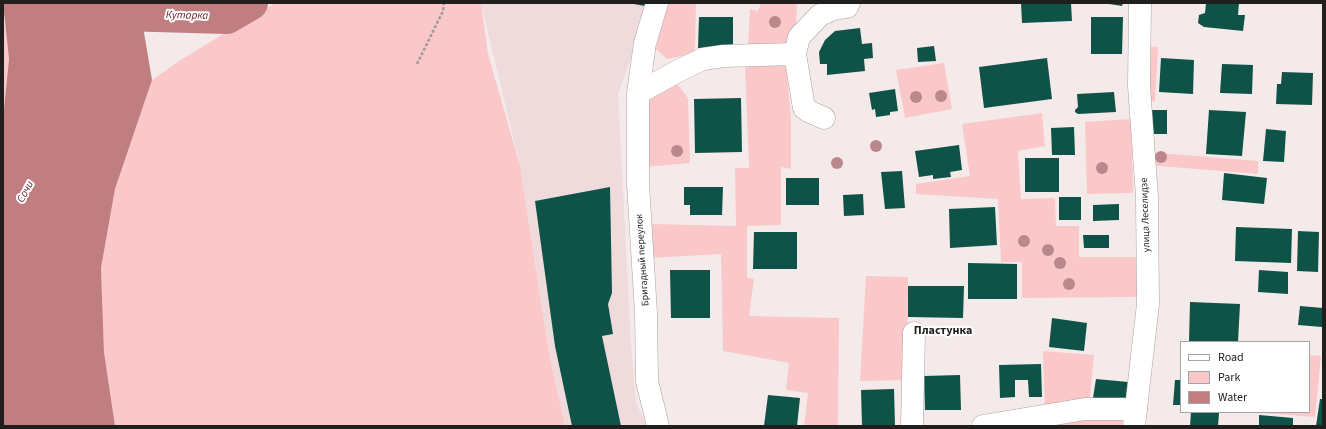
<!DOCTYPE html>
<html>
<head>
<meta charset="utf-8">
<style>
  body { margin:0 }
  #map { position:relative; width:1326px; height:429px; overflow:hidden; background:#f5eaea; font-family:"Source Sans 3",sans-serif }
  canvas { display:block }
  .frame { position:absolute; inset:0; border:4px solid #211e1e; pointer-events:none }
  .legend { position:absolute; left:1180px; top:341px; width:130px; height:72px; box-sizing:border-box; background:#fff; border:1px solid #a6a5a5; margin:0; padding:5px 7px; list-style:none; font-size:12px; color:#211e1e }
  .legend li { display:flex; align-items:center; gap:8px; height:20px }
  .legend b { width:20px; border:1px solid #a6a5a5 }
</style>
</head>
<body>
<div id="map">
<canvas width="1326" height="429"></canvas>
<div class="frame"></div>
<ul class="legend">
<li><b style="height:5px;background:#fff"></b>Road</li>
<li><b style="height:11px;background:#fac8c9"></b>Park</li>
<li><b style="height:11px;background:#c07e80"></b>Water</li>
</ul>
</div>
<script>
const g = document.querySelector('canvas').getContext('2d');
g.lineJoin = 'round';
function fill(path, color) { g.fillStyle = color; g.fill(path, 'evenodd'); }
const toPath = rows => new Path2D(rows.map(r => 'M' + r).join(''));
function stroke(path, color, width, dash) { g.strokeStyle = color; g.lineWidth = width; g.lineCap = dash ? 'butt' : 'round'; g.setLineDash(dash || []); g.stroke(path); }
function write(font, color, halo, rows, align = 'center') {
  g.font = font + ' "Source Sans 3",sans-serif'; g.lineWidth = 4; g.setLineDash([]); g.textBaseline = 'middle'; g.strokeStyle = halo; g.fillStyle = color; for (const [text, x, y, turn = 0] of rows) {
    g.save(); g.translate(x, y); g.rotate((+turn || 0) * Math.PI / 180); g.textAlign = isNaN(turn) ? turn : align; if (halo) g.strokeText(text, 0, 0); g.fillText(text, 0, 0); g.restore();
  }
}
const built = toPath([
  [481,3,650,3,618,94,631,344,636,403,647,426,565,426,549,354,520,166]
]);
const green = toPath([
  [140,3,223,3,220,5,172,7,140,7],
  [275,3,481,3,488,54,520,166,549,354,565,426,115,426,104,352,101,268,115,189,152,80,182,59],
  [666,3,696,3,695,53,667,59,656,49],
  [761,3,797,3,796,29,787,44,748,48,750,9,758,11],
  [3,11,9,59,3,119],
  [1144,46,1158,47,1155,101,1143,102],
  [944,63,952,109,905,118,896,70],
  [745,65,786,65,791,118,791,169,781,167,781,225,747,226,747,278,754,279,749,316,839,318,838,426,804,426,808,393,786,390,789,363,723,351,721,254,651,258,652,224,736,226,735,168,749,168],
  [674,80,688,98,690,163,645,167,643,96],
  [1042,113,1045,146,1018,151,1021,199,1055,198,1056,226,1079,226,1079,257,1136,257,1138,297,1022,298,1022,262,1001,262,998,199,916,194,916,184,970,176,962,124],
  [1131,119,1133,193,1087,194,1085,122],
  [1146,152,1258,161,1258,174,1147,165],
  [866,276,908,277,907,380,860,381],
  [1043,351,1094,355,1089,407,1045,412],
  [1309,355,1321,356,1315,417,1252,412,1309,412],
  [1129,416,1128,426,1023,426]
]);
const water = toPath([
  [3,3,139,3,152,80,115,189,101,268,104,352,115,426,3,426,3,119,9,59]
]);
const river = toPath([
  [120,14,227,17,251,3]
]);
const building = toPath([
  [628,3,645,3,645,6],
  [1021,3,1071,3,1072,21,1022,23],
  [1103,3,1123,3,1122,6],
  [1206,3,1239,3,1238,15,1245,15,1243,31,1204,27,1198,23,1199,15,1205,13],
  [699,17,733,17,733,48,698,48],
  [1091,17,1123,17,1122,54,1091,54],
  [860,28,862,44,872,43,873,58,864,59,865,71,827,75,827,64,820,64,819,52,825,40,835,31],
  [934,46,936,61,918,62,917,48],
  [1047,58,1052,99,984,108,979,67],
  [1161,58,1194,60,1193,94,1159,92],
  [1222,64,1253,65,1252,94,1220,93],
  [1282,72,1313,73,1312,105,1276,104,1277,84,1281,84],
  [895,89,898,111,890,112,890,115,876,117,875,109,872,110,869,93],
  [1114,92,1116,112,1078,114,1075,112,1075,110,1078,107,1077,94],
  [741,98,742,152,695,153,694,99],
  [1147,110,1167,110,1167,134,1147,134],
  [1209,110,1246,112,1242,156,1206,154],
  [1074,127,1075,155,1052,155,1051,128],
  [1266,129,1286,131,1284,162,1263,161],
  [959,145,962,170,950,172,951,177,933,179,933,175,919,177,915,151],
  [1025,158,1059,158,1059,192,1025,192],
  [902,171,905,208,885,209,881,172],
  [1224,173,1267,178,1264,204,1222,200],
  [786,178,819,178,819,205,786,205],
  [610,187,612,293,608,304,613,334,602,336,621,426,572,426,555,346,535,201],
  [684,187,723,187,722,215,690,215,690,205,684,205],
  [863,194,864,215,844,216,843,195],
  [1059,197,1081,197,1081,220,1059,220],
  [1119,204,1119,220,1093,221,1093,205],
  [995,207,997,245,950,248,949,209],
  [1236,227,1292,229,1291,263,1235,261],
  [1298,231,1319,232,1318,272,1297,271],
  [754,232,797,232,797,269,753,269],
  [1083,235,1109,235,1109,248,1084,248],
  [968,263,1017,264,1017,299,968,299],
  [670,270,710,270,710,318,671,318],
  [1259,270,1288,272,1288,294,1258,292],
  [908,286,964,286,963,318,908,317],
  [1190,302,1240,304,1238,342,1189,342],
  [1300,306,1323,308,1322,327,1298,325],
  [1052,318,1087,323,1084,351,1049,347],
  [1041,364,1042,397,1029,397,1028,380,1015,380,1015,397,1000,398,999,365],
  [960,375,961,410,925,410,924,376],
  [1096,379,1128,382,1125,407,1092,404],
  [1175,380,1181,380,1181,405,1173,405],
  [894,389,895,425,862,426,861,390],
  [768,395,800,398,797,426,764,426],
  [1320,399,1323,399,1323,426,1316,426],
  [1191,412,1219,413,1218,426,1190,426],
  [1259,415,1293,418,1293,426,1259,426]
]);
const path = toPath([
  [417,64,443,11,444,3]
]);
const minor = toPath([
  [657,3,645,43,638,93,638,184,646,313,647,381,658,426],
  [638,93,680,70,703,59,724,56,795,54],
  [824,118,808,111,804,108,795,54,799,37,820,15,834,9,847,7,849,3],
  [912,426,914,333],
  [983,426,1085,409,1136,409]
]);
const tertiary = toPath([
  [1134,426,1148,304,1147,197,1139,86,1140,3]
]);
const trees = [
  [775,22],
  [941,96],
  [916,97],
  [876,146],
  [677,151],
  [1161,157],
  [837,163],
  [1102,168],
  [1024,241],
  [1048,250],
  [1060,263],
  [1069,284]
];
const streetNames = [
  ["улица Леселидзе",1146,215,-92],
  ["Бригадный переулок",643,260,-94]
];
const waterNames = [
  ["Кутарка",187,16,1],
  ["Сочи",26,192,-62]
];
const quarterNames = [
  ["Пластунка",943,331]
];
fill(built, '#efdbdc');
fill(green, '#fac8c9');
fill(water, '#c07e80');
stroke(river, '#c07e80', 34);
fill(building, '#0f5247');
stroke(minor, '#aba1a1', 23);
stroke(tertiary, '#aba1a1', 23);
stroke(path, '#a19999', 2.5, [3, 2]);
stroke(minor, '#fff', 22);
stroke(tertiary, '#fff', 22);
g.fillStyle = '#ba888c';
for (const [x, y] of trees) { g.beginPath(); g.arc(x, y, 6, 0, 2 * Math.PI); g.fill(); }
write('10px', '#211e1e', '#fff', streetNames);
write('italic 11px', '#691824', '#fff', waterNames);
write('bold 12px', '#211e1e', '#fff', quarterNames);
</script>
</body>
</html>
